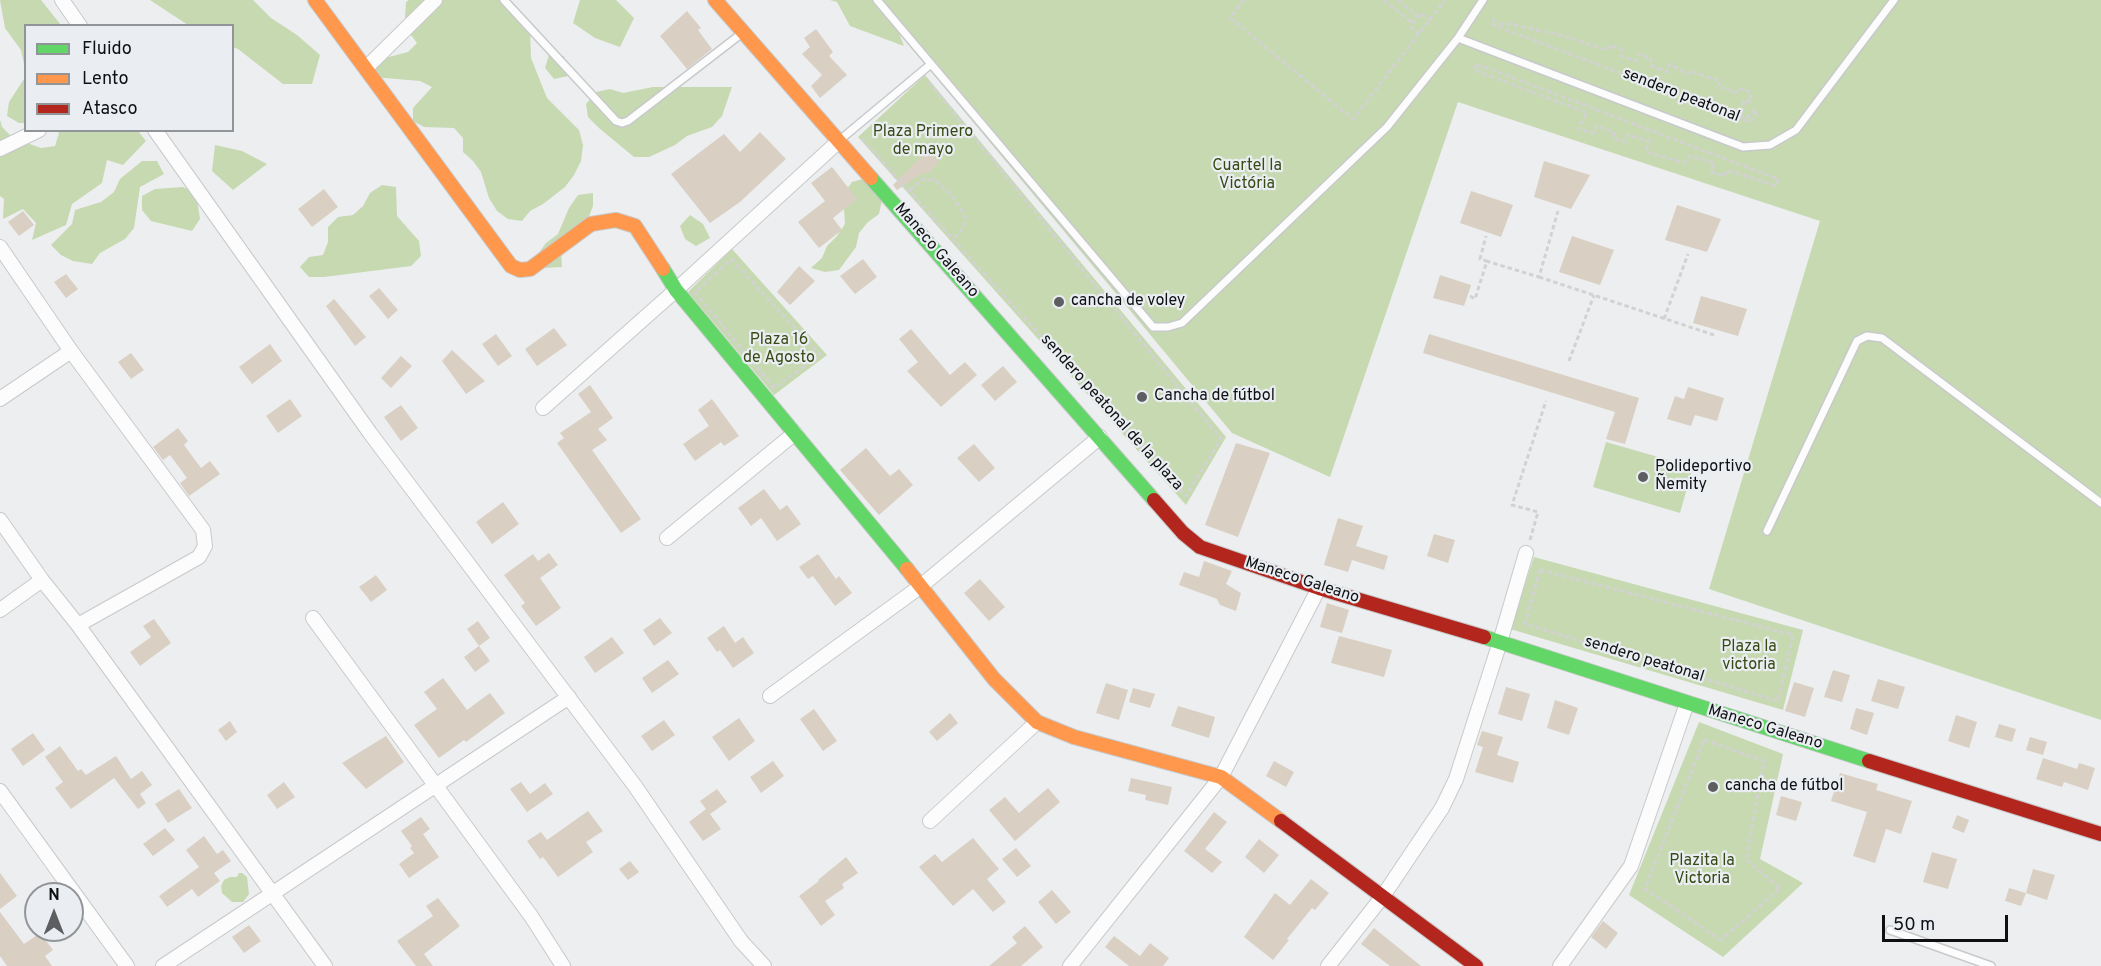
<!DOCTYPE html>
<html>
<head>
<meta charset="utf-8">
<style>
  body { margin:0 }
  #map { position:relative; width:2101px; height:966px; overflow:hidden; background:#eceef0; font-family:Overpass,sans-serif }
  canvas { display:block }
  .legend { position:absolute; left:24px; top:24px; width:210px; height:108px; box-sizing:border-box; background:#eaeef2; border:2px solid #929598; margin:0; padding:8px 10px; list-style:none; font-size:18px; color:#0f1012 }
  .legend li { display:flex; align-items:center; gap:12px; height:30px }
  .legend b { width:30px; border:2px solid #929598 }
  .north { position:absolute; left:24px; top:882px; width:60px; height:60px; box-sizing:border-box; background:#eaeef2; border:2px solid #929598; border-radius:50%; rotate:0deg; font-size:16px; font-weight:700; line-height:24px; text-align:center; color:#0f1012 }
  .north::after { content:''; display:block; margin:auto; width:21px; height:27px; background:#5c5e60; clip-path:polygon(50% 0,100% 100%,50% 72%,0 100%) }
  .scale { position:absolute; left:1882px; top:915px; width:126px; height:27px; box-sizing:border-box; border:3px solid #0f1012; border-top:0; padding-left:8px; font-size:18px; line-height:21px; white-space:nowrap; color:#0f1012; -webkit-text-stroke:4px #eaeef2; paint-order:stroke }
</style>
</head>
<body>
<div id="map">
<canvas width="2101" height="966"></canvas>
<ul class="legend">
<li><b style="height:8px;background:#63d668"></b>Fluido</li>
<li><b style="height:8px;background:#ff974d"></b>Lento</li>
<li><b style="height:8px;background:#b3261e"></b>Atasco</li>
</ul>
<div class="north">N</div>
<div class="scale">50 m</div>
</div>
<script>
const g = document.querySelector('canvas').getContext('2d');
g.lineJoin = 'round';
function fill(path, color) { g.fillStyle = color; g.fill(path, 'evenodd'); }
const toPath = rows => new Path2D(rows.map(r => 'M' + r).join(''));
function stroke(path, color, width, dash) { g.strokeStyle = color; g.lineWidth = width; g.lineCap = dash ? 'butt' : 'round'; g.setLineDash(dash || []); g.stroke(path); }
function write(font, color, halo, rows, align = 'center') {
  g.font = font + ' Overpass,sans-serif'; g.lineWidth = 4.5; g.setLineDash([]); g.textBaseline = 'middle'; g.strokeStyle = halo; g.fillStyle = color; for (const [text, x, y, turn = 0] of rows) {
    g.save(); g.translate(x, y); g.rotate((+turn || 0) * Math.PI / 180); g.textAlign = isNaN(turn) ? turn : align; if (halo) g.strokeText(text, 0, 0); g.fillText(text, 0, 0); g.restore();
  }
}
const green = toPath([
  [0,0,41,0,61,25,26,26,25,123,19,123,7,116,9,102,24,79,24,64,21,50,5,28],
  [150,0,253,0,271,18,297,35,320,55,312,84,283,84,238,49,233,47,232,26,188,25],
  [409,0,508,0,523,14,530,28,531,58,547,98,579,130,583,145,581,161,574,175,565,187,543,204,530,211,522,221,508,219,497,211,489,198,481,172,473,161,463,152,463,138,454,128,424,127,413,121,413,108,432,87,420,81,361,76,366,63,408,52,417,43,408,31,405,16,406,2],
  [580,0,616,0,634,18,620,47,595,38,573,23],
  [830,0,2101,0,2101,720,1709,589,1820,221,1458,102,1330,477,1232,433,899,33,904,46,850,26,837,2],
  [549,55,564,56,568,76,554,79,545,68],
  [925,75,1226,437,1186,505,858,137],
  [653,87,732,87,722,116,712,127,687,136,675,145,649,157,634,157,599,128,588,117,586,104,596,92,610,89,623,93],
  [0,120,2,127,13,138,41,148,55,146,59,133,57,131,138,131,146,141,123,165,107,160,102,183,72,204,66,225,32,240,36,223,23,209,3,219,4,199,0,196],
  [215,145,242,151,267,164,233,190,212,171],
  [142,161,157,161,164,174,140,187,134,228,125,239,100,253,92,264,73,261,61,255,51,245,72,224,75,210,101,202,114,192,120,179],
  [866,178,882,200,879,214,868,222,859,233,856,247,839,270,825,272,811,268,822,258,827,246,837,236,845,224,843,194,852,182],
  [382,185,396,187,397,216,419,241,421,256,411,266,324,277,309,277,300,267,309,257,323,255,328,242,328,227,338,217,353,215,363,206,370,193],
  [183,187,196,193,200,219,192,231,151,221,142,210,142,196,155,189],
  [593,193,593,206,588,219,561,251,562,267,543,268,538,254,546,243,558,234,569,208,578,195],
  [690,215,703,224,710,238,696,246,685,239,680,226],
  [732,249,827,355,774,395,688,292],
  [1606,442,1693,467,1680,513,1593,487],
  [1534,557,1803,630,1783,710,1510,629],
  [1699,722,1783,754,1760,859,1803,883,1723,957,1629,895],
  [239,873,242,873,247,877,249,894,243,902,232,902,222,893,221,886,224,880,230,877,237,877]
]);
const building = toPath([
  [687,11,701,28,698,30,712,49,687,69,660,36],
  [816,29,833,52,829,56,847,75,820,98,811,86,822,75,802,54,810,47,804,38],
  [760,132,786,159,740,202,710,223,671,174,724,134,740,152],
  [927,151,939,162,928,174,925,172,897,190,893,185],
  [1544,161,1590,175,1571,209,1534,197],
  [832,167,857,199,833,218,842,230,819,248,798,222,825,201,811,183],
  [324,189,338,207,312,227,298,209],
  [1471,191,1513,205,1501,237,1460,223],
  [1677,205,1721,219,1707,252,1665,240],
  [23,211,34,225,19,236,8,222],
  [1572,236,1614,250,1600,285,1559,272],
  [863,259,877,277,855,294,840,276],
  [799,266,815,281,790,305,777,292],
  [66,274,78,289,66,298,54,282],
  [1440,275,1471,285,1464,306,1433,298],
  [379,288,398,310,388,319,369,296],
  [1701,296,1747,309,1738,336,1693,323],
  [334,299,366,337,355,346,326,306],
  [554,328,567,345,537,366,525,349],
  [911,329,950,375,965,362,977,375,941,407,907,371,918,362,899,339],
  [496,334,512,356,498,366,482,344],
  [1429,334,1639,398,1625,444,1606,439,1615,412,1423,353],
  [270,344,282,361,252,384,239,367],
  [452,350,485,381,466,394,442,361],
  [131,353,144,370,131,379,118,362],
  [401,356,412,366,391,388,381,378],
  [1003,366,1017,382,995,401,981,385],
  [590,385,613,418,598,429,607,440,592,450,641,519,621,533,557,443,564,438,560,433,591,412,578,394],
  [1688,387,1724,398,1717,421,1695,415,1691,426,1667,419,1675,396,1684,399],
  [290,399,302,416,278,433,266,416],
  [712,399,739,436,724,446,721,442,695,461,683,444,709,426,698,410],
  [401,405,418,428,401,441,384,417],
  [178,428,188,441,184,445,201,468,210,461,220,474,189,496,180,483,187,478,170,455,163,460,153,447],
  [1236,443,1270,453,1238,537,1205,525],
  [974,444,995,468,979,482,957,458],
  [866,448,890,476,899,469,913,485,879,515,840,470],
  [764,489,780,510,787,505,801,524,777,541,761,518,751,526,738,508],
  [503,502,519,524,492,544,476,522],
  [1338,518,1363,526,1356,546,1388,556,1384,570,1352,560,1348,572,1324,565],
  [1434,534,1455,540,1448,563,1427,556],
  [549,553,558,565,540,578,561,608,536,626,521,606,525,603,504,575,533,554,538,561],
  [818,554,836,579,839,576,852,593,835,606,813,576,808,579,799,567],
  [1204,561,1232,571,1226,584,1241,593,1236,611,1220,605,1217,599,1179,585,1184,572,1199,577],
  [376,575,387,590,371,602,359,587],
  [980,579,1005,607,989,621,964,593],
  [1327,603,1349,610,1342,633,1320,627],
  [660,618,672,633,654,646,643,630],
  [154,619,171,643,140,666,130,652,151,637,143,626],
  [478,621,490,638,479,646,467,629],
  [724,626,735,643,743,637,754,653,733,668,720,650,717,652,707,638],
  [1339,636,1392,650,1384,677,1331,663],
  [612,637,624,653,595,673,584,657],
  [479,646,490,661,475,672,464,657],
  [668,660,679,674,652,693,642,678],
  [1833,670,1850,675,1842,702,1824,697],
  [443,678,467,710,490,693,505,713,466,742,464,740,439,758,414,725,437,709,424,692],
  [1878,679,1905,687,1898,709,1871,701],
  [1794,682,1814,688,1805,717,1785,711],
  [1106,683,1128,690,1119,720,1096,713],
  [1506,687,1530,694,1522,721,1498,714],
  [1133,688,1155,694,1150,708,1129,702],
  [1555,700,1578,708,1569,735,1547,728],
  [1178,706,1215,717,1209,738,1171,726],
  [1856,708,1874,713,1867,735,1850,729],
  [814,709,837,741,823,751,800,719],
  [950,713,958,723,937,741,929,732],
  [1956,715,1977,722,1969,748,1948,741],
  [739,718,755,741,729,761,712,737],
  [664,720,675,735,652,751,641,736],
  [230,721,237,732,226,741,218,730],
  [1999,724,2016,729,2012,742,1995,737],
  [1482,731,1503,737,1497,755,1519,762,1513,783,1475,772,1483,747,1477,745],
  [33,733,45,750,23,766,11,749],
  [386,736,404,762,366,789,342,763],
  [2030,737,2047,742,2043,755,2026,750],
  [60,746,78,771,81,769,86,775,116,756,131,779,142,771,152,785,140,794,146,803,138,809,114,778,71,809,55,788,63,782,45,757],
  [2043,758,2077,769,2079,763,2095,768,2088,790,2064,782,2062,787,2036,779],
  [773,761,784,776,761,793,750,777],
  [1274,761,1294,772,1286,787,1266,776],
  [1840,773,1878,784,1876,790,1912,801,1901,834,1886,829,1875,863,1853,856,1867,812,1831,801],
  [1131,778,1172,787,1168,805,1145,800,1146,795,1128,791],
  [284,782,295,797,277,809,267,795],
  [521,782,530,794,545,783,553,794,527,812,510,789],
  [1048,788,1060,802,1015,841,989,810,1005,797,1019,813],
  [179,789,192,808,168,823,155,804],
  [717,789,727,802,710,814,707,810,721,829,703,841,689,822,706,809,700,801],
  [1781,796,1802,802,1796,821,1776,815],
  [588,811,603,831,586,842,593,852,558,877,543,857,540,859,527,841,541,832,547,840],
  [1214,812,1227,822,1205,849,1222,862,1212,873,1184,851],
  [1957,815,1969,820,1964,833,1952,828],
  [421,817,430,829,423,834,439,857,409,878,399,864,414,853,410,848,412,846,401,831],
  [165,828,175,840,153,856,143,844],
  [204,836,217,854,223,850,231,861,214,873,220,881,198,897,192,889,167,907,159,896,199,867,186,850],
  [973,838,999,869,987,879,1006,902,993,912,973,889,953,906,919,867,935,854,942,862],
  [1259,839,1279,855,1264,873,1245,857],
  [1016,848,1031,866,1017,877,1002,859],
  [1932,852,1957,859,1948,889,1923,882],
  [846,857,858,873,842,884,844,888,825,901,835,915,821,926,799,896,819,881,818,880],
  [630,861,639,872,628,880,619,869],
  [2033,869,2055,875,2047,900,2026,893],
  [0,873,17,896,0,909],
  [1311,879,1329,893,1315,910,1312,908,1287,939,1289,940,1273,960,1244,937,1275,893,1290,905],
  [2009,888,2026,893,2021,906,2005,901],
  [1052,890,1071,912,1056,924,1038,902],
  [438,898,460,926,424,954,433,966,416,966,397,941,433,916,426,906],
  [0,912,24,944,40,933,53,950,45,956,52,966,7,966,0,956],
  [1603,921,1618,933,1606,949,1591,937],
  [249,925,261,941,244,953,232,937],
  [1025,926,1043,947,1021,966,989,966,1017,943,1012,937],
  [1374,928,1421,966,1390,966,1361,944],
  [1114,936,1140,956,1150,943,1169,958,1163,966,1129,966,1105,947]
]);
const path = toPath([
  [1244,0,1230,18,1353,119,1445,0],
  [1384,0,1412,23],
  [1398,0,1418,16],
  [1491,24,1750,122,1756,115,1755,109,1746,118,1740,116,1743,109,1744,100,1750,102,1751,92,1738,88,1736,93,1718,86,1720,81,1690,71,1687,74,1670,64,1667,72,1650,65,1651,59,1639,54,1636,61,1621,56,1622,50,1610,45,1607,50,1563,36,1511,24,1491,24,1497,15],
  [1419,34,1410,26,1421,13,1429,20],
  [1477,64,1778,179,1776,186,1727,170,1725,176,1711,172,1714,163,1690,156,1685,163,1646,152,1649,141,1627,135,1623,142,1613,138,1614,132,1597,126,1595,133,1578,129,1587,113,1474,70,1477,64],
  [862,139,1186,496,1221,439,928,81],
  [910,190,923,179,935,180,952,195,966,218,962,230,954,238],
  [731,259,820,355,774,388,695,292,731,259],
  [1486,261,1539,277,1558,211],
  [1539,277,1714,335],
  [1470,296,1475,299,1487,261,1480,259,1486,236],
  [1664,319,1688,254],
  [1569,361,1594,295],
  [1530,540,1538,512,1512,505,1546,401],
  [1540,570,1793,635,1778,701,1525,624,1540,570],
  [1704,740,1764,761,1746,860,1780,888,1721,940,1645,889,1704,740]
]);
const lane = toPath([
  [504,0,616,121,622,123,628,121,741,34],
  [877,0,1153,327,1168,327,1182,323,1387,127,1458,38],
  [1483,0,1458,38,1743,147,1770,145,1796,130,1894,0],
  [841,139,931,64],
  [1767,531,1857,341,1867,336,1882,338,2101,503],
  [1890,930,1991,966]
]);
const street = toPath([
  [62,0,80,26],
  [366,68,435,0],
  [155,130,370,433,635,786,741,941,764,966],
  [0,149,39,130],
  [0,247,71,351,203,530,205,546,199,557,78,625],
  [0,399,71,351],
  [543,408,676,290,839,141],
  [0,520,42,580,78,625,325,966],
  [667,538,795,433],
  [0,610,42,580],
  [313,618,531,916,563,966],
  [770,696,921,586,1100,437],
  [0,791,127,966],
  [930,821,1037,722],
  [163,966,569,697],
  [1070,966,1221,777,1319,588],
  [1328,966,1383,896,1442,808,1456,779,1500,642,1526,553],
  [1560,966,1631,866,1687,703]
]);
const fast = toPath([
  [871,178,1154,500],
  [663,269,676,290,907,569],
  [1484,637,1869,761]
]);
const slow = toPath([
  [315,0,511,266,520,270,530,269,591,224,616,220,635,226,663,269],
  [715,0,871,178],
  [907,569,994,679,1037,722,1074,737,1221,777,1281,821]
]);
const jam = toPath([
  [1154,500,1183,533,1200,547,1319,588,1484,637],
  [1869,761,2101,834],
  [1281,821,1476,966]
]);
const markers = [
  [1059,302,6,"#5c5e60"],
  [1142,397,6,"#5c5e60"],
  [1643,477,6,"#5c5e60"],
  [1713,787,6,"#5c5e60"]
];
const streetNames = [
  ["sendero peatonal",1681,96,21],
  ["Maneco Galeano",936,251,49],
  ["sendero peatonal de la plaza",1111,413,48],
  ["Maneco Galeano",1302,581,18],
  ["sendero peatonal",1644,660,17],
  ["Maneco Galeano",1765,728,17]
];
const parkNames = [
  ["Plaza Primero",923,133],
  ["de mayo",923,151],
  ["Cuartel la",1247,167],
  ["Victória",1247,185],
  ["Plaza 16",779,341],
  ["de Agosto",779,359],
  ["Plaza la",1749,648],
  ["victoria",1749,666],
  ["Plazita la",1702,862],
  ["Victoria",1702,880]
];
const poiNames = [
  ["cancha de voley",1071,302],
  ["Cancha de fútbol",1154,397],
  ["Polideportivo",1655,468],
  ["Ñemity",1655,486],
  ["cancha de fútbol",1725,787]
];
fill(green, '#c7d9b1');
fill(building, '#d9d0c3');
stroke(lane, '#c7c9ca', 10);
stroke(street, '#c7c9ca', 16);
stroke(fast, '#c7c9ca', 16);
stroke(slow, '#c7c9ca', 16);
stroke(jam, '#c7c9ca', 16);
stroke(path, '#d2d2d3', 3, [4.5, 3]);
stroke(lane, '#fcfcfd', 7);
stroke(street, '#fcfcfd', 14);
stroke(fast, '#63d668', 14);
stroke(slow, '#ff974d', 14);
stroke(jam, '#b3261e', 14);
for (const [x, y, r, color] of markers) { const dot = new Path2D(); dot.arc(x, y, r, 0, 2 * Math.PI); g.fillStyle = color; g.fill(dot); stroke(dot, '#eaeef2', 2); }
write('16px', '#0f1012', '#eaeef2', streetNames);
write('16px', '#364a14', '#eaeef2', parkNames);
write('16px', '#0f1012', '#eaeef2', poiNames, 'left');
</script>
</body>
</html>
